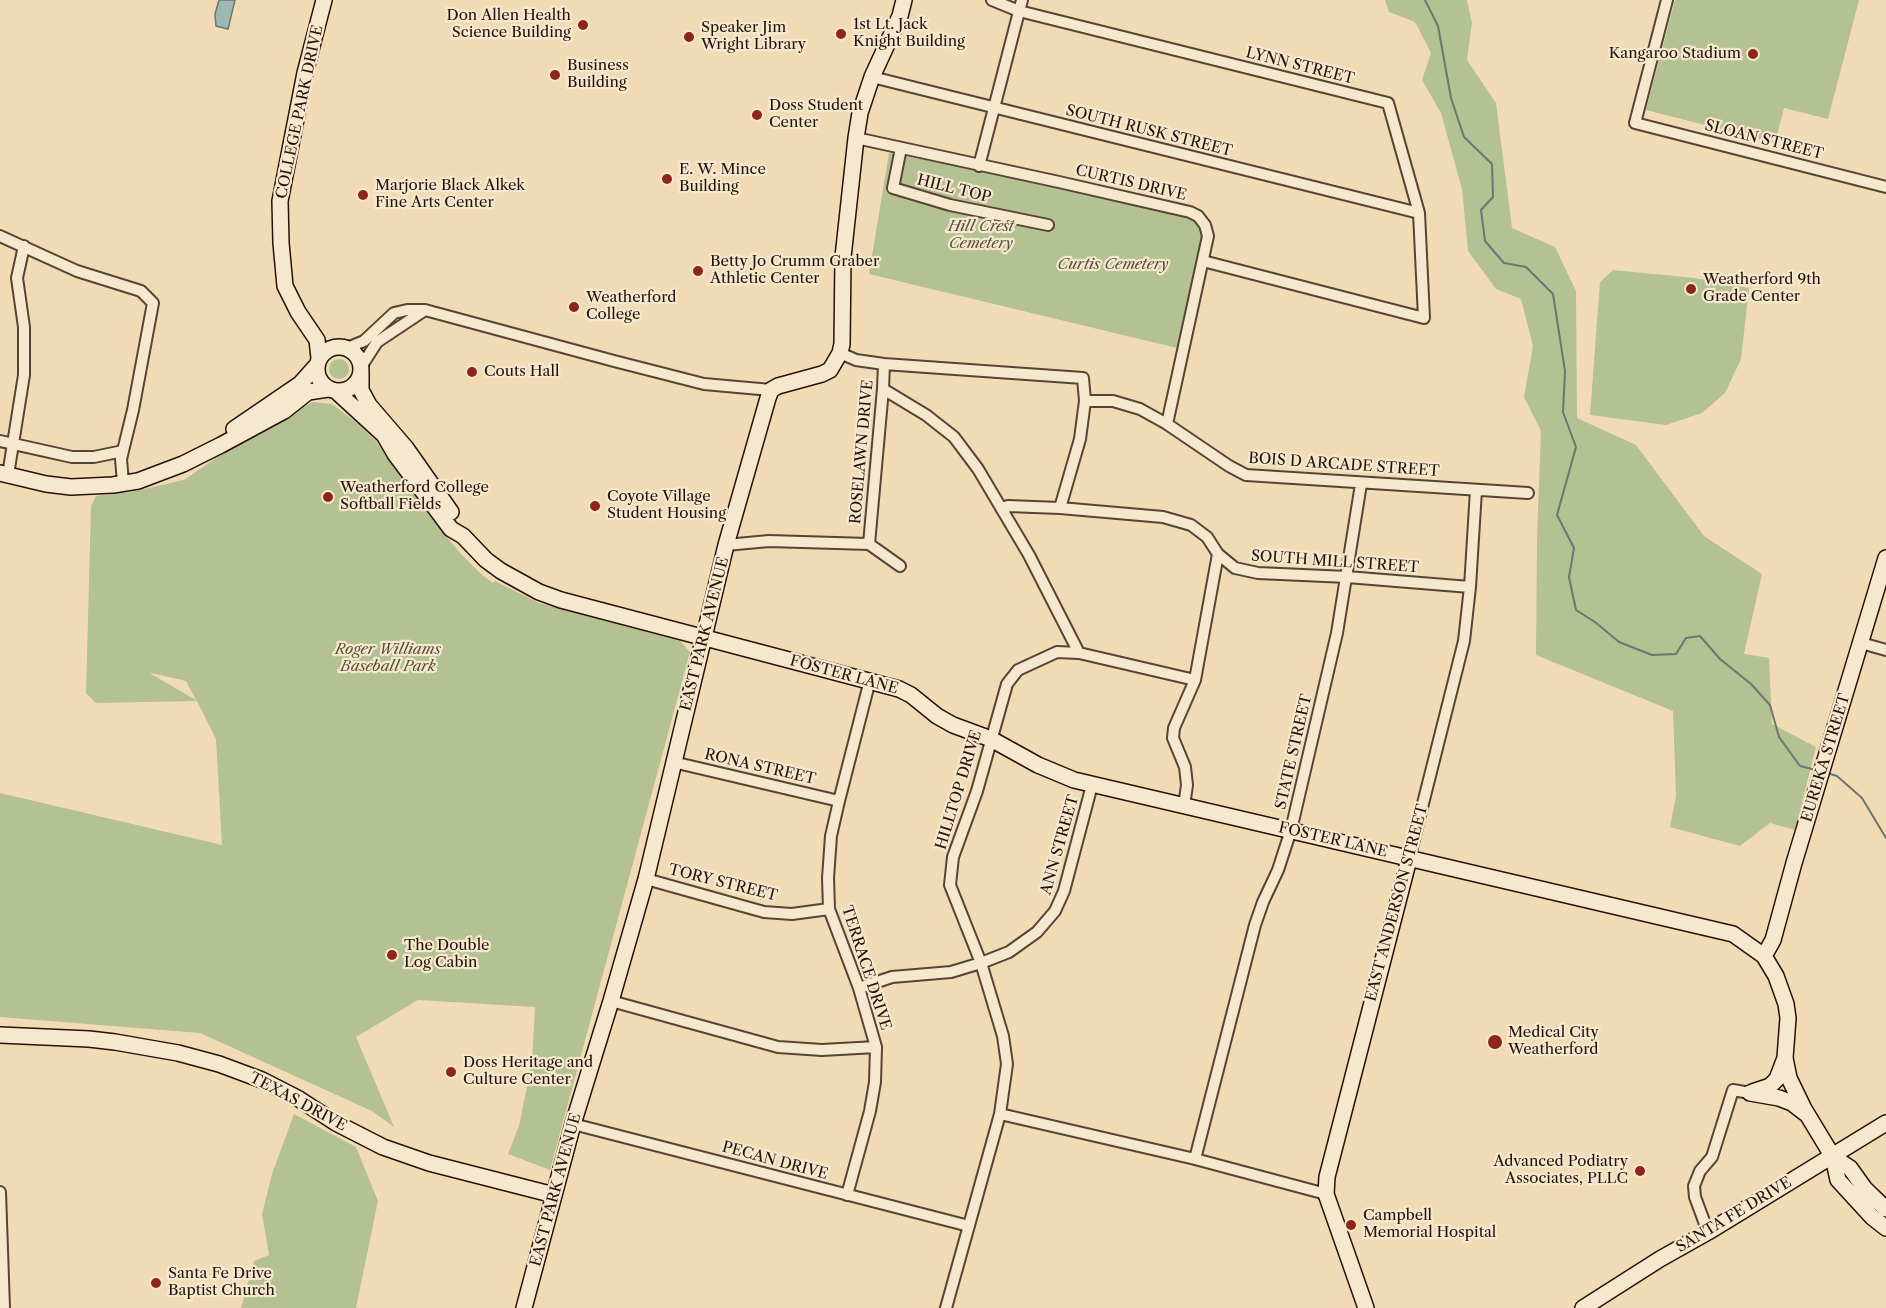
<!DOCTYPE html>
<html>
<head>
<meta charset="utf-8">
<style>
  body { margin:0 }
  canvas { display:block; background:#f0dbb5 }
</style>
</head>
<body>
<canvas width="1886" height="1308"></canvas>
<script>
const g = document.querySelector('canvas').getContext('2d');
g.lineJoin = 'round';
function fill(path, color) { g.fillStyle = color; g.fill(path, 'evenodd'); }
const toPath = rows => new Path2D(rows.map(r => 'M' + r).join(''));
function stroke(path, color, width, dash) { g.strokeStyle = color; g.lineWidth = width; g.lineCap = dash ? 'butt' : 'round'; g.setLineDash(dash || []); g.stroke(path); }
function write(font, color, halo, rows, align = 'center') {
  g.font = font + ' "Libre Caslon Text",serif'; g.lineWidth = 4.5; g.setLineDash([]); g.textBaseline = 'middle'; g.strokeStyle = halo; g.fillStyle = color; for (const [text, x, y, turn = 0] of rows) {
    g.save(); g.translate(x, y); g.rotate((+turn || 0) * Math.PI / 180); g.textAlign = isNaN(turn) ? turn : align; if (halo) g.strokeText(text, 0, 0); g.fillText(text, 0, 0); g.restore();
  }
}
const green = toPath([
  [1385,0,1467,0,1472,23,1467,60,1496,103,1512,228,1555,247,1576,291,1577,418,1636,445,1704,536,1762,574,1744,654,1769,658,1772,724,1816,747,1795,830,1770,823,1740,846,1670,827,1676,796,1673,711,1536,655,1537,539,1541,431,1524,397,1533,346,1521,299,1496,289,1468,251,1462,189,1441,113,1422,80,1431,53,1415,22,1389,12],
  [1675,0,1859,0,1828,119,1784,108,1775,143,1646,110],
  [889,153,1056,185,1182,214,1194,219,1201,230,1202,243,1177,348,869,274],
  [1613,270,1695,278,1749,288,1741,359,1725,393,1702,413,1666,425,1590,415,1600,282],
  '329 369a10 10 0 1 1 20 0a10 10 0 1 1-20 0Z',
  [313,402,332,404,357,423,376,441,386,456,389,455,426,502,424,509,460,553,481,574,493,583,495,581,539,603,680,641,690,652,550,1170,508,1154,519,1126,532,1062,535,1007,418,1000,356,1037,394,1127,372,1111,200,1033,0,1017,0,793,222,845,216,739,197,701,96,703,86,693,91,506,96,496,131,492,184,480,258,429],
  [151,673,186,681,196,700,151,674],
  [294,1114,356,1147,378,1201,356,1308,241,1308,254,1261,269,1255,262,1214,272,1174]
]);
const water = toPath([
  [219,0,235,0,228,29,216,26,215,14,219,0]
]);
const stream = toPath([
  [1425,0,1438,26,1451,98,1464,137,1492,164,1493,197,1481,210,1485,241,1504,263,1526,267,1553,294,1565,371,1563,412,1576,447,1557,515,1574,548,1569,577,1576,610,1595,622,1619,642,1652,655,1676,654,1686,638,1700,636,1720,659,1751,684,1770,705,1779,737,1800,766,1816,770],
  [1827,773,1837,776,1862,798,1886,838]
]);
const street = toPath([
  [992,0,1019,11,1388,103,1419,213,1424,318,1203,261],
  [1667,0,1635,123,1886,187],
  [872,77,1419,213],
  [856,138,1059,182,1190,212,1198,216,1205,225,1208,236,1167,424],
  [901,148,893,188,950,205,1048,225],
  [979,166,1022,0],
  [0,236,77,271,141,291,153,303,133,410,121,459,123,483],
  [347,348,364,341,394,313,407,310,425,310,614,361,704,384,771,390],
  [840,353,856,360,884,364,1083,378,1085,401,1113,401,1140,409,1167,424,1229,466,1246,475,1528,493],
  [361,367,377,342,425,310],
  [883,389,926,415,954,437,978,469,1029,555,1079,653,1057,652,1018,670,1007,684,977,791,953,857,950,885,981,963,1003,1036,1007,1064,1000,1114,946,1308],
  [0,441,72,457,94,457,123,451],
  [8,475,24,375,24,327,17,278,24,246],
  [1002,508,1008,506,1060,508,1163,517,1191,525,1207,537,1218,554,1235,568,1258,573,1347,577,1470,587],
  [1060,508,1080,439,1085,401],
  [869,544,900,566],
  [726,545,769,541,869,544,883,389,884,364],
  [1861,643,1886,650],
  [1079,653,1195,680],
  [673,762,839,801],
  [1184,806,1187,785,1185,767,1173,738,1174,728,1195,680,1218,554],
  [1409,859,1464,641,1470,587,1476,490],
  [646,879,764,912,792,914,829,909],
  [859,988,892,977,951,972,981,963,1009,952,1037,932,1055,911,1064,891,1092,785],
  [611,1001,778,1047,822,1050,876,1047],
  [1000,1114,1195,1159,1326,1194],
  [573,1124,969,1226],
  [1195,1159,1255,925,1263,902,1278,870,1291,830,1337,633,1361,484],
  [0,1192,4,1308],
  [847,1195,870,1111,875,1082,876,1047,859,988,829,909,828,878,831,836,839,801,870,680],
  [1708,1232,1695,1197,1694,1186,1700,1171,1712,1157,1733,1090,1750,1093]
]);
const secondary = toPath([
  '317 369a22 22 0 1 1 44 0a22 22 0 1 1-44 0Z',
  [319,358,317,340,298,312,285,286,281,243,280,201,305,73,324,0],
  [361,372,361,390,369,405,406,448,451,512],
  [336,391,384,435,395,454,451,529,463,536,486,560,501,571,539,592,561,600,899,689,911,695,937,716,953,725,991,739,1038,765,1074,780,1733,934,1764,956,1776,976,1786,1004,1788,1018,1785,1058,1789,1078,1804,1109,1833,1157,1838,1180,1872,1217,1886,1228],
  [234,429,300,384,317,365],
  [0,473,46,484,71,487,113,485,138,481,183,464,221,445,284,411,308,392,328,389],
  [1764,956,1773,940,1794,863,1886,558],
  [0,1035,89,1039,115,1042,178,1053,219,1064,262,1080,299,1099,336,1123,383,1147,429,1163,554,1195],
  [1752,1092,1770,1086,1777,1079,1785,1058],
  [1750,1093,1779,1098,1792,1103,1805,1113],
  [1833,1157,1850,1168,1865,1189,1886,1209],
  [524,1308,573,1124,611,1001,646,879,726,545,768,398,771,390,778,386,822,374,830,370,840,353,842,344,843,257,856,138,860,113,872,77,900,16,904,0],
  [1366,1308,1326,1194,1327,1177,1409,859],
  [1583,1308,1660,1259,1708,1232,1886,1123]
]);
const markers = [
  [583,25,6,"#8f2418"],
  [841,34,6,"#8f2418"],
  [689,37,6,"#8f2418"],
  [1753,54,6,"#8f2418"],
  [555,75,6,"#8f2418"],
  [757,115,6,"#8f2418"],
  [667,179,6,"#8f2418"],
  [363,195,6,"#8f2418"],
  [698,271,6,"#8f2418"],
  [1691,289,6,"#8f2418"],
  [574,307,6,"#8f2418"],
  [472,372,6,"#8f2418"],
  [328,497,6,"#8f2418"],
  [595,506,6,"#8f2418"],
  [392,955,6,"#8f2418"],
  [1495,1042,8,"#8f2418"],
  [451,1072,6,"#8f2418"],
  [1640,1171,6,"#8f2418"],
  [1351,1225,6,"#8f2418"],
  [156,1283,6,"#8f2418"]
];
const poiNames = [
  ["Don Allen Health",571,16,"right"],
  ["Science Building",571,33,"right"],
  ["1st Lt. Jack",853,25],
  ["Knight Building",853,42],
  ["Speaker Jim",701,28],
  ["Wright Library",701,45],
  ["Kangaroo Stadium",1741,54,"right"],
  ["Business",567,66],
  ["Building",567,83],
  ["Doss Student",769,106],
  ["Center",769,123],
  ["E. W. Mince",679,170],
  ["Building",679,187],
  ["Marjorie Black Alkek",375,186],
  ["Fine Arts Center",375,203],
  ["Betty Jo Crumm Graber",710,262],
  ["Athletic Center",710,279],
  ["Weatherford 9th",1703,280],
  ["Grade Center",1703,297],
  ["Weatherford",586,298],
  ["College",586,315],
  ["Couts Hall",484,372],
  ["Weatherford College",340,488],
  ["Softball Fields",340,505],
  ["Coyote Village",607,497],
  ["Student Housing",607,514],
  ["The Double",404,946],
  ["Log Cabin",404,963],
  ["Medical City",1508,1033],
  ["Weatherford",1508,1050],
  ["Doss Heritage and",463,1063],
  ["Culture Center",463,1080],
  ["Advanced Podiatry",1628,1162,"right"],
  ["Associates, PLLC",1628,1179,"right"],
  ["Campbell",1363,1216],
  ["Memorial Hospital",1363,1233],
  ["Santa Fe Drive",168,1274],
  ["Baptist Church",168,1291]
];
const streetNames = [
  ["LYNN STREET",1300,66,14],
  ["COLLEGE PARK DRIVE",300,112,-78],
  ["SOUTH RUSK STREET",1149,131,14],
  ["SLOAN STREET",1764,140,14],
  ["CURTIS DRIVE",1131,183,13],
  ["HILL TOP",954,189,14],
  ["ROSELAWN DRIVE",862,452,-85],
  ["BOIS D ARCADE STREET",1344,465,4],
  ["SOUTH MILL STREET",1335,562,4],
  ["EAST PARK AVENUE",705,634,-76],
  ["FOSTER LANE",844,675,15],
  ["STATE STREET",1294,752,-77],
  ["EUREKA STREET",1826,758,-73],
  ["RONA STREET",760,767,13],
  ["HILLTOP DRIVE",959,790,-73],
  ["FOSTER LANE",1333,840,13],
  ["ANN STREET",1060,845,-74],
  ["TORY STREET",723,883,14],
  ["EAST ANDERSON STREET",1397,903,-75],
  ["TERRACE DRIVE",866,968,72],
  ["TEXAS DRIVE",298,1102,28],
  ["PECAN DRIVE",775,1161,15],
  ["EAST PARK AVENUE",556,1190,-75],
  ["SANTA FE DRIVE",1734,1215,-31]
];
const parkNames = [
  ["Hill Crest",981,227],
  ["Cemetery",981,244],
  ["Curtis Cemetery",1113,265],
  ["Roger Williams",388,650],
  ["Baseball Park",388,667]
];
fill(green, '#b4c192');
fill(water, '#9cb9b5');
stroke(water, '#6d7670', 1.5);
stroke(stream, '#6d7670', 2);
stroke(street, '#584434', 14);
stroke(secondary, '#261209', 18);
stroke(street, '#f5e8cf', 10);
stroke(secondary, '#f5e8cf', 15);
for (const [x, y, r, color] of markers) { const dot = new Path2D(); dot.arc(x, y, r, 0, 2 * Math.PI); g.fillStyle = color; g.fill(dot); stroke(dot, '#f5e8cf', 2); }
write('15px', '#261209', '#f5e8cf', poiNames, 'left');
write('15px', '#261209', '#f5e8cf', streetNames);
write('italic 15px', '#584f39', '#f5e8cf', parkNames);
</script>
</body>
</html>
